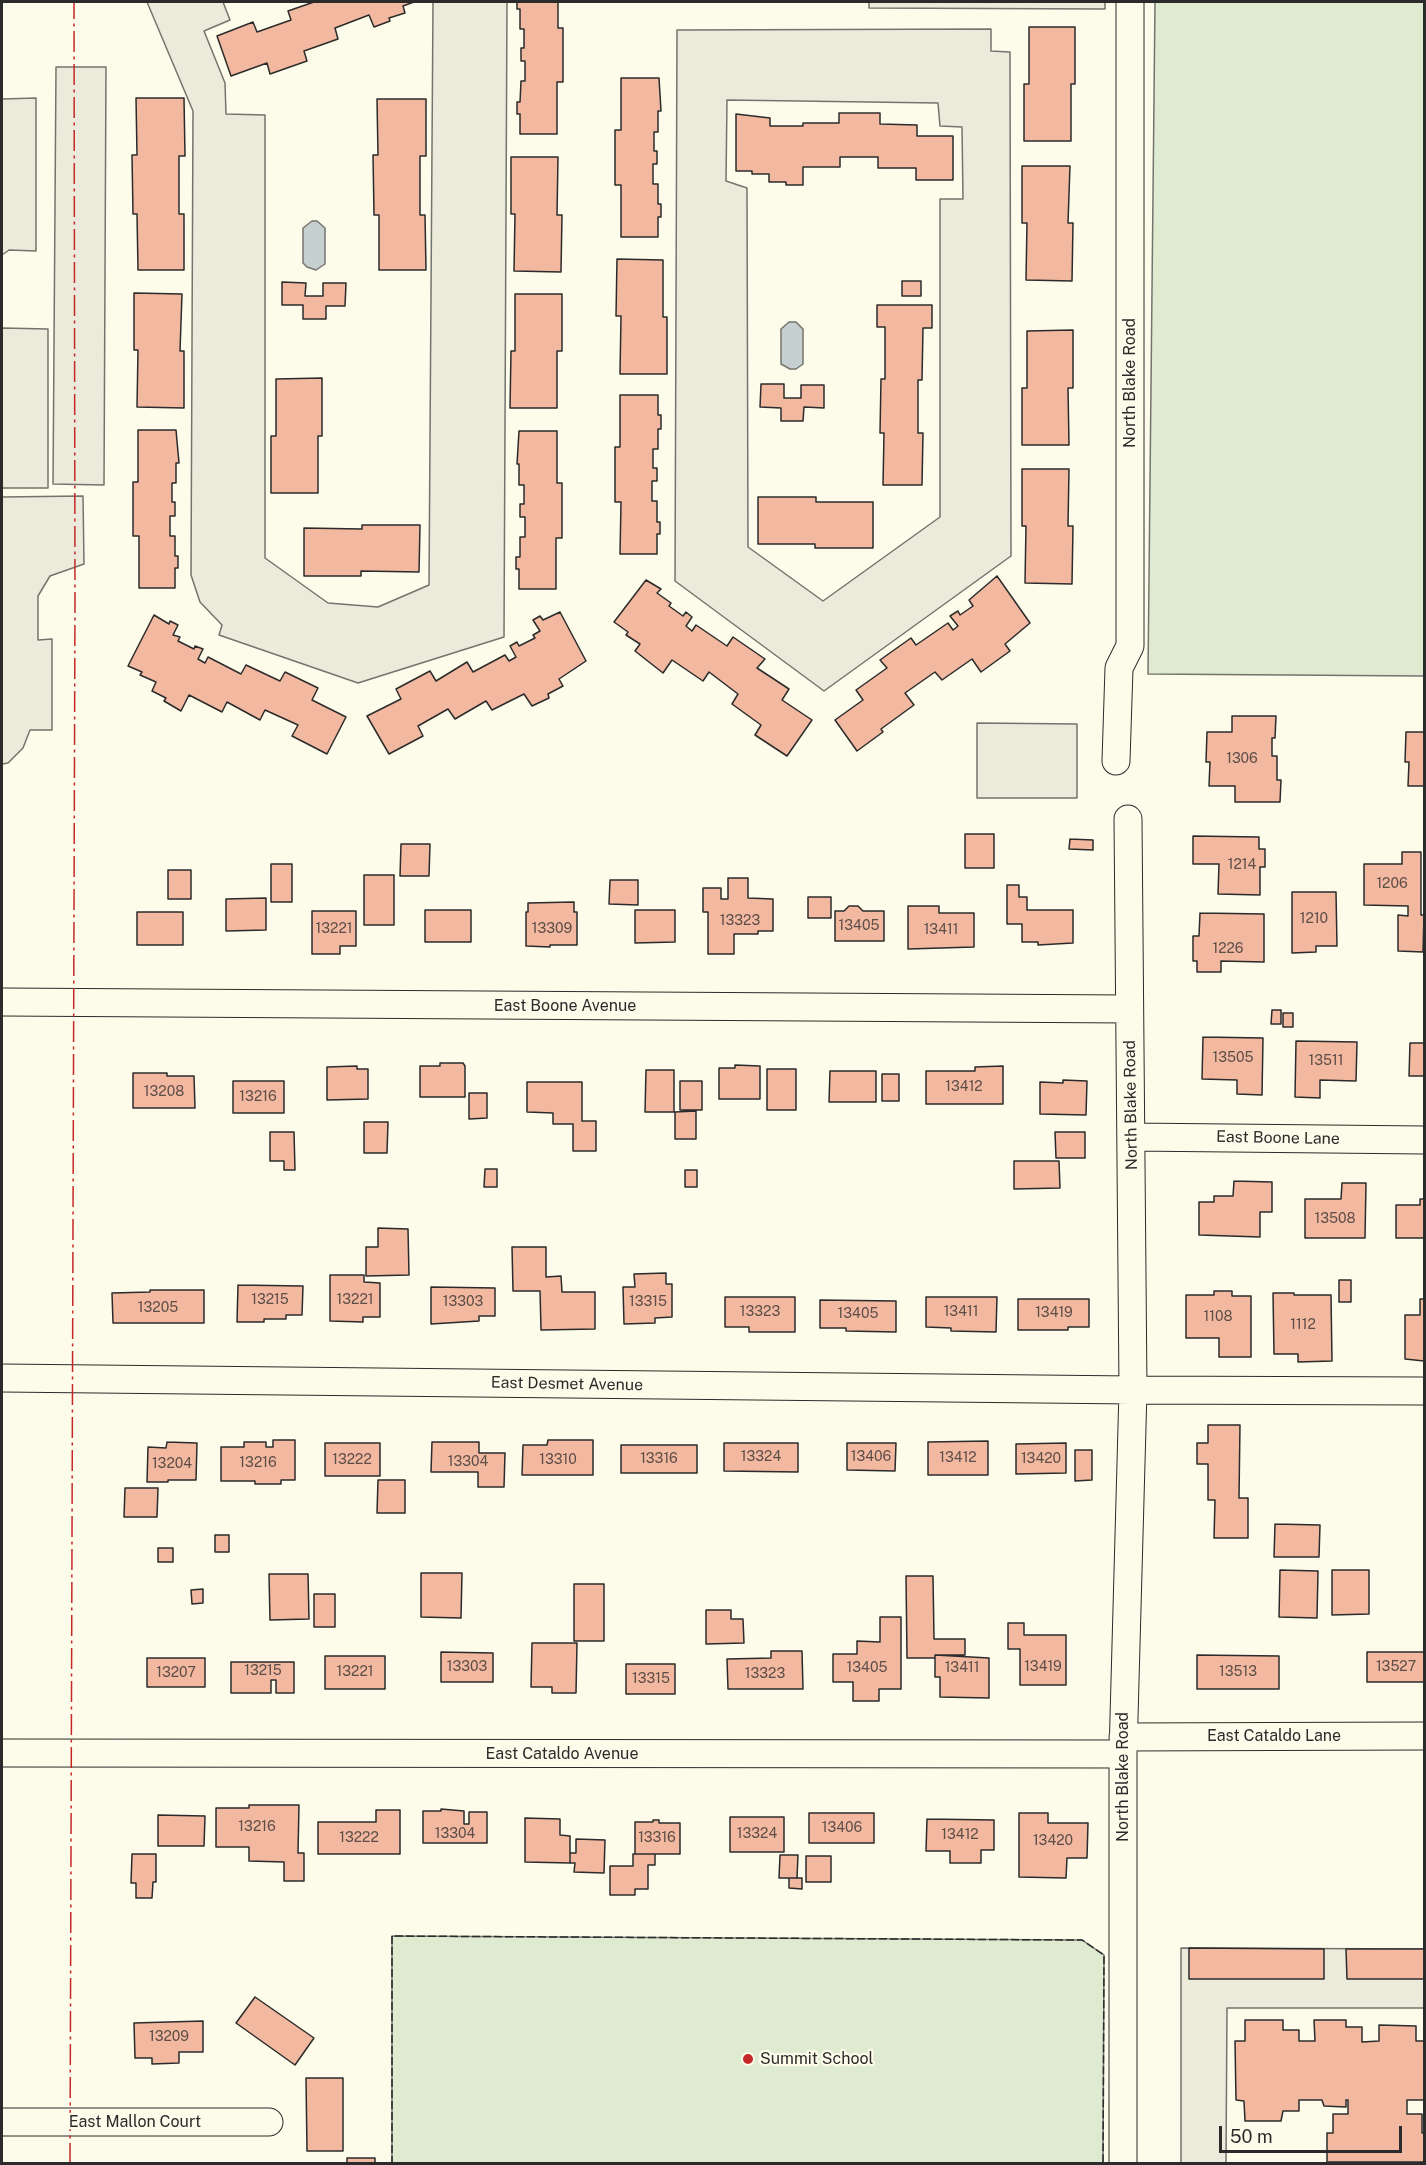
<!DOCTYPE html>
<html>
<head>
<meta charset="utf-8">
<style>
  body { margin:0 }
  #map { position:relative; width:1426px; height:2165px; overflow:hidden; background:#fdfbea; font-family:"Public Sans",sans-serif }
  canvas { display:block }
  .frame { position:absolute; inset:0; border:3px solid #2b2b2b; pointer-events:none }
  .scale { position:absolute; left:1219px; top:2126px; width:183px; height:27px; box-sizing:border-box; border:3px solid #2b2b2b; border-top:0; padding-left:8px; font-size:18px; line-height:21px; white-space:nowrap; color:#2b2b2b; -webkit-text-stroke:4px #fdfbea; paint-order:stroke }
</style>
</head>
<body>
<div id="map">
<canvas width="1426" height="2165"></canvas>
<div class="frame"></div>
<div class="scale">50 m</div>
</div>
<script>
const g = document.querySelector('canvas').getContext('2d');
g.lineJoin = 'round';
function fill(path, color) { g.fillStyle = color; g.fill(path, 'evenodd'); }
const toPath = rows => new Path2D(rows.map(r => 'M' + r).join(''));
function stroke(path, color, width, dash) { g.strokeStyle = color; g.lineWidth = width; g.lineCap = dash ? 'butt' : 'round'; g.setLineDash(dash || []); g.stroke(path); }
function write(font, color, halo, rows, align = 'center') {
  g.font = font + ' "Public Sans",sans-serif'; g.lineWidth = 4.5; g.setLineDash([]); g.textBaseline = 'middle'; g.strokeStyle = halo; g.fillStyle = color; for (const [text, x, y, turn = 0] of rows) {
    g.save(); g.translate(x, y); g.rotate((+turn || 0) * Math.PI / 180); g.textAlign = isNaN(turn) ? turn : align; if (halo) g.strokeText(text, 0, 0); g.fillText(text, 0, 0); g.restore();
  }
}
const green = toPath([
  [1155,2,1424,2,1424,676,1148,674,1155,2],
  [392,1936,1082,1940,1104,1955,1103,2163,392,2163,392,1936]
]);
const parking = toPath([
  [147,2,223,2,230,20,204,31,225,83,226,114,265,115,265,558,328,603,378,607,429,585,433,2,507,2,504,637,358,683,219,635,222,625,200,602,191,575,193,111,147,2],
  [869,2,1105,2,1105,9,869,8,869,2],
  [991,29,991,51,1010,52,1011,556,824,691,675,581,677,30,991,29],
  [727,100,938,103,940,126,962,127,963,199,940,199,940,517,823,601,748,547,747,188,726,181,727,100],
  [56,67,106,67,104,485,53,484,56,67],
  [36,98,36,251,9,250,2,255,2,99,36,98],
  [2,328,48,329,48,488,2,488,2,328],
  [83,496,84,564,50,576,38,596,38,640,52,639,52,730,30,730,23,748,8,763,2,764,2,497,83,496],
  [977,723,1077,724,1077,798,977,798,977,723],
  [1181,1948,1424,1949,1424,2008,1227,2008,1226,2163,1181,2164,1181,1948]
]);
const water = toPath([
  [312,221,317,221,325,228,325,264,316,270,307,267,303,263,303,228,312,221],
  [789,322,796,322,803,329,803,364,796,369,790,369,781,364,781,329,789,322]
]);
const building = toPath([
  [314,2,414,2,403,6,405,13,389,18,390,21,374,27,369,15,335,28,338,39,304,51,307,61,270,74,267,63,231,76,217,36,253,22,257,32,291,20,288,11,314,2],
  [517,2,558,2,558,28,563,28,563,82,557,82,557,134,520,134,520,114,517,114,517,102,520,102,521,81,525,81,525,61,521,61,521,48,524,48,524,29,520,29,520,9,517,9,517,2],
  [1029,27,1075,27,1075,84,1071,84,1071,141,1024,141,1024,84,1029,84,1029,27],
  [621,78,659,78,661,111,658,111,658,132,654,132,654,151,657,151,657,164,653,164,653,184,658,184,658,204,661,204,661,217,658,217,658,237,621,237,621,185,615,185,615,130,621,130,621,78],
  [136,98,184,98,185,156,179,156,179,214,184,214,184,270,138,270,137,214,133,214,132,155,137,155,136,98],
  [377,99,426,99,426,156,420,156,420,215,425,215,426,270,379,270,379,215,374,215,373,155,378,155,377,99],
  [839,113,880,113,880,124,917,125,917,136,953,136,953,180,916,180,916,168,878,168,878,157,840,157,840,167,803,167,803,185,786,185,786,182,769,182,769,174,752,174,752,171,736,171,736,114,770,118,770,126,803,126,803,123,839,123,839,113],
  [511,157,558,157,557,215,562,215,561,272,514,271,515,214,511,214,511,157],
  [1022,166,1070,166,1068,223,1073,223,1072,281,1026,280,1027,223,1022,223,1022,166],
  [617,259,663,260,663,317,667,317,667,374,620,374,621,316,616,316,617,259],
  [902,281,921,281,921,296,902,296,902,281],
  [282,282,306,283,305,296,323,296,323,283,346,283,345,306,326,306,326,319,303,319,303,305,282,305,282,282],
  [134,293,182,294,180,351,184,351,184,408,137,407,138,350,134,350,134,293],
  [515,294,562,294,562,351,557,351,557,408,510,408,511,351,515,351,515,294],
  [877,305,932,305,932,328,923,328,922,380,918,380,918,433,923,433,922,485,883,485,884,433,880,433,881,379,885,379,885,327,877,327,877,305],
  [1073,330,1073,388,1068,388,1069,445,1022,445,1022,388,1027,388,1027,331,1073,330],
  [322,378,322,436,318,436,318,493,271,493,271,436,276,436,276,379,322,378],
  [761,384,784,384,784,398,801,398,801,385,824,385,824,408,804,407,803,421,781,421,781,408,760,407,761,384],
  [620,395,658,395,658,415,661,415,661,429,658,429,658,449,653,449,653,468,657,468,657,481,652,481,652,501,657,501,657,522,660,522,660,534,657,534,657,554,620,554,621,502,615,502,615,447,620,447,620,395],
  [138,430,176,430,179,463,176,463,176,483,172,483,172,502,175,502,175,516,170,516,170,536,175,536,175,556,178,556,178,568,175,568,175,588,139,588,139,536,133,536,133,482,138,482,138,430],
  [519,431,557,431,557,483,562,483,562,538,556,538,556,589,519,589,519,569,516,569,516,557,520,557,520,537,525,537,525,517,520,517,520,504,524,504,524,485,519,485,519,464,517,464,519,431],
  [1022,469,1069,469,1068,526,1073,526,1072,584,1025,583,1026,526,1022,526,1022,469],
  [758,497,816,497,816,502,873,502,873,548,815,548,815,544,758,544,758,497],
  [362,525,420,525,419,572,361,571,361,576,304,576,304,528,362,529,362,525],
  [997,576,1030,623,1005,644,1010,651,981,672,972,659,942,680,935,672,905,693,914,705,881,729,883,732,857,751,835,720,863,700,856,690,887,668,880,660,911,638,916,645,948,623,953,630,958,626,950,616,958,611,960,615,973,606,969,600,997,576],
  [646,580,661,589,657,593,671,603,669,606,683,616,686,612,692,617,686,626,692,631,696,625,727,646,733,637,765,659,757,668,789,689,782,700,812,720,787,756,755,735,761,725,732,704,738,694,709,672,703,681,672,660,663,673,635,651,640,644,626,635,628,632,614,622,646,580],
  [560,612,586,661,559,679,563,686,548,694,549,698,532,706,524,694,492,710,486,701,455,719,448,709,418,726,423,736,389,754,367,716,401,699,396,689,430,671,436,681,467,662,473,672,505,655,509,661,516,657,510,646,517,642,519,646,535,638,533,635,540,631,533,620,540,616,543,620,560,612],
  [154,615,169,624,170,621,178,625,173,635,180,637,178,641,194,649,195,646,203,649,198,659,205,663,208,657,241,674,246,665,280,681,285,672,318,688,312,700,346,717,327,754,292,736,298,725,265,710,260,720,227,702,222,712,189,695,181,711,164,701,166,698,152,691,156,682,140,675,142,672,128,666,154,615],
  [1232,716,1276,716,1275,738,1272,738,1272,756,1277,756,1277,780,1281,780,1280,802,1235,802,1235,786,1209,786,1210,762,1206,762,1207,732,1232,732,1232,716],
  [1406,732,1424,732,1424,786,1408,786,1409,762,1405,762,1406,732],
  [965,834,994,834,994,868,965,868,965,834],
  [1193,836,1259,837,1259,849,1265,849,1265,867,1260,867,1260,895,1218,894,1219,864,1193,864,1193,836],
  [1070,839,1093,840,1093,850,1069,849,1070,839],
  [401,844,430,844,429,876,400,876,401,844],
  [1402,852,1421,852,1421,915,1424,915,1423,952,1398,951,1398,915,1408,916,1408,906,1364,905,1364,864,1402,864,1402,852],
  [271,864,292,864,292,902,271,902,271,864],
  [168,870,191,870,191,899,168,899,168,870],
  [364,875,394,875,394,925,364,925,364,875],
  [728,878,748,878,748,898,773,899,773,931,758,931,758,934,734,934,734,954,708,954,708,912,703,912,703,888,721,888,721,899,728,899,728,878],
  [610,880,638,880,638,905,609,904,610,880],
  [1007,885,1019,885,1019,897,1027,897,1027,910,1073,910,1073,943,1038,945,1038,942,1022,942,1022,924,1007,924,1007,885],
  [1292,892,1336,892,1337,946,1316,946,1316,952,1292,953,1292,892],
  [808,897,831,897,831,918,808,918,808,897],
  [266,898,266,930,226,931,226,899,266,898],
  [574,902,574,912,577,912,577,945,550,945,550,947,526,946,526,912,528,912,528,903,574,902],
  [849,906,858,906,863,911,884,911,884,941,835,941,835,911,844,911,849,906],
  [908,906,939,906,939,913,974,913,974,947,908,949,908,906],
  [425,910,471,910,471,942,425,942,425,910],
  [635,910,675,910,675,942,635,943,635,910],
  [312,911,356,911,356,946,340,946,340,954,312,954,312,911],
  [137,912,183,912,183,945,137,945,137,912],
  [1200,913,1264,914,1264,962,1221,961,1221,972,1197,972,1197,961,1193,961,1193,936,1199,936,1200,913],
  [1272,1010,1281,1010,1281,1024,1271,1024,1272,1010],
  [1283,1013,1293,1013,1293,1027,1283,1027,1283,1013],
  [1203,1037,1263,1038,1262,1095,1237,1094,1237,1080,1202,1079,1203,1037],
  [1296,1041,1357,1042,1356,1081,1320,1080,1320,1098,1295,1097,1296,1041],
  [1410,1043,1424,1043,1424,1076,1409,1076,1410,1043],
  [440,1063,463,1063,465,1066,465,1097,420,1097,420,1066,440,1066,440,1063],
  [735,1065,760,1066,760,1099,719,1099,719,1068,735,1068,735,1065],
  [357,1066,357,1069,368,1069,368,1099,327,1100,327,1067,357,1066],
  [1003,1066,1003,1104,926,1104,926,1071,975,1071,975,1067,1003,1066],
  [767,1069,796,1069,796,1110,767,1110,767,1069],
  [646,1070,674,1070,674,1112,645,1112,646,1070],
  [830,1071,876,1071,876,1102,829,1102,830,1071],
  [133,1073,167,1073,167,1076,194,1076,195,1108,133,1108,133,1073],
  [882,1074,899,1074,899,1101,882,1101,882,1074],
  [1063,1080,1087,1081,1086,1115,1040,1114,1040,1082,1063,1083,1063,1080],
  [233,1081,284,1081,284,1113,233,1113,233,1081],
  [680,1081,702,1081,702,1110,680,1110,680,1081],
  [527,1082,582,1082,582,1121,596,1121,596,1151,573,1151,573,1124,553,1124,553,1113,527,1112,527,1082],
  [469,1093,487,1093,487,1118,469,1119,469,1093],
  [696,1111,696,1139,675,1139,675,1112,696,1111],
  [364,1122,388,1122,387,1153,364,1153,364,1122],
  [270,1132,294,1132,295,1170,284,1170,284,1161,270,1161,270,1132],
  [1055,1132,1085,1132,1085,1158,1056,1158,1055,1132],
  [1014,1161,1059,1161,1060,1188,1014,1189,1014,1161],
  [485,1169,497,1169,497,1187,484,1187,485,1169],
  [685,1170,697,1170,697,1187,685,1187,685,1170],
  [1234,1181,1272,1182,1272,1212,1260,1212,1260,1237,1199,1235,1199,1202,1214,1202,1214,1196,1233,1196,1234,1181],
  [1342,1183,1366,1183,1365,1238,1305,1238,1305,1199,1341,1199,1342,1183],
  [1420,1199,1424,1199,1424,1238,1396,1238,1396,1205,1420,1205,1420,1199],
  [378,1228,408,1229,409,1275,366,1276,366,1247,378,1247,378,1228],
  [512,1247,546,1247,546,1277,561,1276,562,1292,595,1292,595,1329,541,1330,540,1291,513,1291,512,1247],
  [666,1273,666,1284,672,1284,672,1317,655,1318,655,1323,624,1324,623,1287,635,1287,634,1274,666,1273],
  [330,1275,364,1275,364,1282,380,1283,380,1317,363,1317,363,1322,330,1321,330,1275],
  [1339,1280,1351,1280,1351,1302,1339,1302,1339,1280],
  [238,1285,303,1286,302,1315,286,1315,286,1319,264,1319,264,1322,237,1322,238,1285],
  [431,1287,495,1288,495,1316,479,1316,479,1321,431,1324,431,1287],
  [150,1290,204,1290,204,1323,113,1323,112,1293,150,1292,150,1290],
  [1214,1291,1232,1291,1232,1296,1251,1296,1251,1357,1219,1357,1219,1338,1186,1338,1186,1295,1214,1295,1214,1291],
  [1273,1293,1294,1293,1294,1295,1331,1295,1332,1361,1298,1362,1298,1354,1274,1354,1273,1293],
  [725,1297,795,1297,795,1332,749,1332,749,1327,725,1327,725,1297],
  [926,1297,997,1297,996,1332,951,1331,951,1328,926,1327,926,1297],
  [1018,1299,1089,1299,1089,1327,1068,1327,1068,1330,1018,1330,1018,1299],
  [1420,1299,1424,1299,1424,1361,1405,1359,1405,1315,1420,1315,1420,1299],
  [820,1300,896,1301,896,1332,846,1331,846,1328,820,1328,820,1300],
  [1208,1425,1240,1425,1239,1498,1248,1498,1248,1538,1214,1538,1215,1500,1208,1500,1208,1464,1197,1464,1197,1443,1208,1443,1208,1425],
  [273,1440,295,1440,295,1480,281,1480,281,1484,255,1484,255,1481,221,1481,221,1447,244,1447,244,1442,266,1442,266,1447,273,1447,273,1440],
  [548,1440,593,1440,593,1475,522,1475,523,1445,547,1445,548,1440],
  [988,1441,988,1475,928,1475,928,1442,988,1441],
  [167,1442,197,1443,196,1480,168,1480,168,1482,147,1482,148,1447,166,1448,167,1442],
  [432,1442,479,1442,479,1453,505,1453,504,1487,478,1487,478,1472,431,1472,432,1442],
  [325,1443,380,1443,380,1476,325,1476,325,1443],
  [724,1443,798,1443,798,1472,724,1471,724,1443],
  [847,1443,896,1443,895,1471,847,1470,847,1443],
  [1066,1443,1066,1473,1016,1474,1016,1444,1066,1443],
  [621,1445,697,1445,697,1473,621,1473,621,1445],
  [1075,1450,1092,1450,1092,1480,1075,1481,1075,1450],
  [378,1480,405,1480,405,1513,377,1513,378,1480],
  [125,1488,158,1488,157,1517,124,1517,125,1488],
  [1275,1524,1320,1525,1319,1557,1274,1557,1275,1524],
  [215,1535,229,1535,229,1552,215,1552,215,1535],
  [158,1548,173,1548,173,1562,158,1562,158,1548],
  [1280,1570,1318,1571,1317,1618,1279,1617,1280,1570],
  [1332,1570,1369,1570,1369,1614,1332,1615,1332,1570],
  [421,1573,462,1573,461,1618,421,1617,421,1573],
  [269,1574,308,1574,309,1619,270,1620,269,1574],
  [906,1576,933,1576,934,1639,965,1639,965,1655,935,1655,935,1658,907,1658,906,1576],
  [574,1584,604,1584,604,1641,574,1641,574,1584],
  [203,1589,203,1603,192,1604,191,1590,203,1589],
  [314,1594,335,1594,335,1627,314,1627,314,1594],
  [706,1610,731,1610,731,1619,743,1619,744,1643,706,1644,706,1610],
  [880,1617,901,1617,901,1689,879,1689,879,1701,853,1701,853,1682,833,1682,833,1654,857,1654,857,1641,880,1642,880,1617],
  [1008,1623,1024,1623,1024,1635,1066,1635,1066,1685,1020,1685,1020,1649,1008,1649,1008,1623],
  [532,1643,577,1643,576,1693,552,1693,552,1687,531,1687,532,1643],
  [771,1651,802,1651,803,1689,728,1689,727,1659,771,1658,771,1651],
  [441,1652,493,1653,493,1682,441,1682,441,1652],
  [1367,1652,1424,1652,1424,1682,1367,1682,1367,1652],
  [935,1655,989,1658,989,1698,940,1697,940,1677,935,1677,935,1655],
  [1197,1655,1279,1656,1279,1689,1197,1689,1197,1655],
  [325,1656,385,1656,385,1689,325,1689,325,1656],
  [147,1658,205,1658,205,1687,147,1687,147,1658],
  [231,1662,294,1662,294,1693,276,1693,276,1680,271,1680,271,1693,231,1693,231,1662],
  [626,1664,675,1664,675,1694,626,1694,626,1664],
  [249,1805,299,1805,298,1853,304,1853,304,1881,284,1881,284,1862,249,1861,249,1847,216,1847,216,1808,249,1808,249,1805],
  [441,1809,464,1811,464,1824,469,1824,469,1812,487,1812,487,1843,423,1843,423,1811,441,1811,441,1809],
  [376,1810,400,1810,400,1854,318,1854,318,1822,376,1822,376,1810],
  [809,1813,874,1813,874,1843,809,1843,809,1813],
  [1019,1813,1048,1813,1048,1823,1088,1823,1087,1858,1067,1858,1066,1878,1019,1877,1019,1813],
  [158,1815,205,1816,204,1846,158,1846,158,1815],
  [730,1817,784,1817,784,1852,730,1852,730,1817],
  [525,1818,560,1819,560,1835,570,1836,570,1863,525,1862,525,1818],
  [927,1819,994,1820,994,1850,981,1850,981,1863,950,1863,950,1851,926,1851,927,1819],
  [653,1820,659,1820,659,1823,680,1823,680,1854,635,1854,635,1822,653,1822,653,1820],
  [576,1839,605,1840,604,1873,574,1872,575,1863,570,1863,570,1853,576,1853,576,1839],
  [132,1854,156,1854,156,1882,153,1882,152,1898,136,1898,136,1883,131,1883,132,1854],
  [633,1854,655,1854,655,1865,648,1865,648,1889,635,1889,635,1895,610,1895,610,1866,633,1866,633,1854],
  [780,1855,798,1855,797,1878,779,1878,780,1855],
  [806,1856,831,1856,831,1882,806,1882,806,1856],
  [789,1878,802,1878,802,1889,789,1888,789,1878],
  [1189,1948,1324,1949,1324,1979,1189,1979,1189,1948],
  [1346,1949,1424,1949,1424,1979,1347,1979,1346,1949],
  [255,1997,314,2038,295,2065,236,2023,255,1997],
  [1245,2020,1283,2020,1283,2030,1299,2030,1299,2041,1315,2041,1314,2020,1346,2020,1346,2027,1362,2027,1362,2042,1379,2041,1379,2025,1416,2026,1416,2041,1424,2041,1424,2100,1407,2100,1407,2114,1422,2114,1422,2133,1424,2133,1424,2162,1327,2162,1327,2133,1333,2133,1333,2114,1348,2114,1348,2100,1346,2100,1346,2107,1324,2106,1322,2100,1299,2100,1299,2111,1283,2111,1281,2121,1245,2121,1244,2101,1236,2100,1235,2041,1245,2041,1245,2020],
  [203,2021,203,2052,179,2052,179,2063,152,2064,152,2058,135,2058,134,2023,203,2021],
  [306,2078,343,2078,343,2151,307,2151,306,2078],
  [347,2158,375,2158,375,2164,347,2164,347,2158]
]);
const minor = toPath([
  [1116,761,1119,668,1130,646,1130,2],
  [2,1002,1129,1009],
  [1131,1137,1424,1140],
  [2,1378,1133,1390,1422,1391],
  [1123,1737,1424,1736],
  [2,1753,1123,1754],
  [2,2122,269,2122],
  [1123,2164,1123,1754,1133,1390,1128,819]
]);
const fence = toPath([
  [392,2164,392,1936,1082,1940,1104,1955,1103,2164]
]);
const power = toPath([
  [70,2164,75,600,74,2]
]);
const markers = [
  [748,2059,6,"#c62828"]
];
const numberNames = [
  ["1306",1242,759],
  ["1214",1242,865],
  ["1206",1392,884],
  ["1210",1314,919],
  ["13323",740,921],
  ["13405",859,926],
  ["13221",334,929],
  ["13309",552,929],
  ["13411",941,930],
  ["1226",1228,949],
  ["13505",1233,1058],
  ["13511",1326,1061],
  ["13412",964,1087],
  ["13208",164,1092],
  ["13216",258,1097],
  ["13508",1335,1219],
  ["13215",270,1300],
  ["13221",355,1300],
  ["13303",463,1302],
  ["13315",648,1302],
  ["13205",158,1308],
  ["13323",760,1312],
  ["13411",961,1312],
  ["13419",1054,1313],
  ["13405",858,1314],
  ["1108",1218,1317],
  ["1112",1303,1325],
  ["13324",761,1457],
  ["13406",871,1457],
  ["13412",958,1458],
  ["13316",659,1459],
  ["13420",1041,1459],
  ["13222",352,1460],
  ["13310",558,1460],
  ["13304",468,1462],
  ["13216",258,1463],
  ["13204",172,1464],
  ["13303",467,1667],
  ["13419",1043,1667],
  ["13527",1396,1667],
  ["13405",867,1668],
  ["13411",962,1668],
  ["13215",263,1671],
  ["13221",355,1672],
  ["13513",1238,1672],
  ["13207",176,1673],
  ["13323",765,1674],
  ["13315",651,1679],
  ["13216",257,1827],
  ["13406",842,1828],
  ["13304",455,1834],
  ["13324",757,1834],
  ["13412",960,1835],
  ["13222",359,1838],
  ["13316",657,1838],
  ["13420",1053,1841],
  ["13209",169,2037]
];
const streetNames = [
  ["North Blake Road",1130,383,-90],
  ["East Boone Avenue",565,1006],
  ["North Blake Road",1131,1105,-91],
  ["East Boone Lane",1278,1138,1],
  ["East Desmet Avenue",567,1384,1],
  ["East Cataldo Lane",1274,1736],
  ["East Cataldo Avenue",562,1754],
  ["North Blake Road",1123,1777,-90],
  ["East Mallon Court",135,2122]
];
const poiNames = [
  ["Summit School",760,2059]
];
fill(green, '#deebd1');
stroke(green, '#74746e', 1.5);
fill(parking, '#eceadb');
stroke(parking, '#74746e', 1.5);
fill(water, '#c7d0d0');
stroke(water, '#74746e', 1.5);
fill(building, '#f2b8a0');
stroke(building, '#2b2b2b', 1.5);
stroke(minor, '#2b2b2b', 29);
stroke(minor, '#fdfbea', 27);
stroke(fence, '#2b2b2b', 1.5, [8, 3]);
stroke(power, '#c62828', 1.5, [21, 4.5, 3, 4.5]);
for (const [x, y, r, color] of markers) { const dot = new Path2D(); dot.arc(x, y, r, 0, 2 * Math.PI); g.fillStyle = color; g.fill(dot); stroke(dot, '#fdfbea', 2); }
write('14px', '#5d4e48', null, numberNames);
write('16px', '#2b2b2b', '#fdfbea', streetNames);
write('16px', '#2b2b2b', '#fdfbea', poiNames, 'left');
</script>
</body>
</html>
